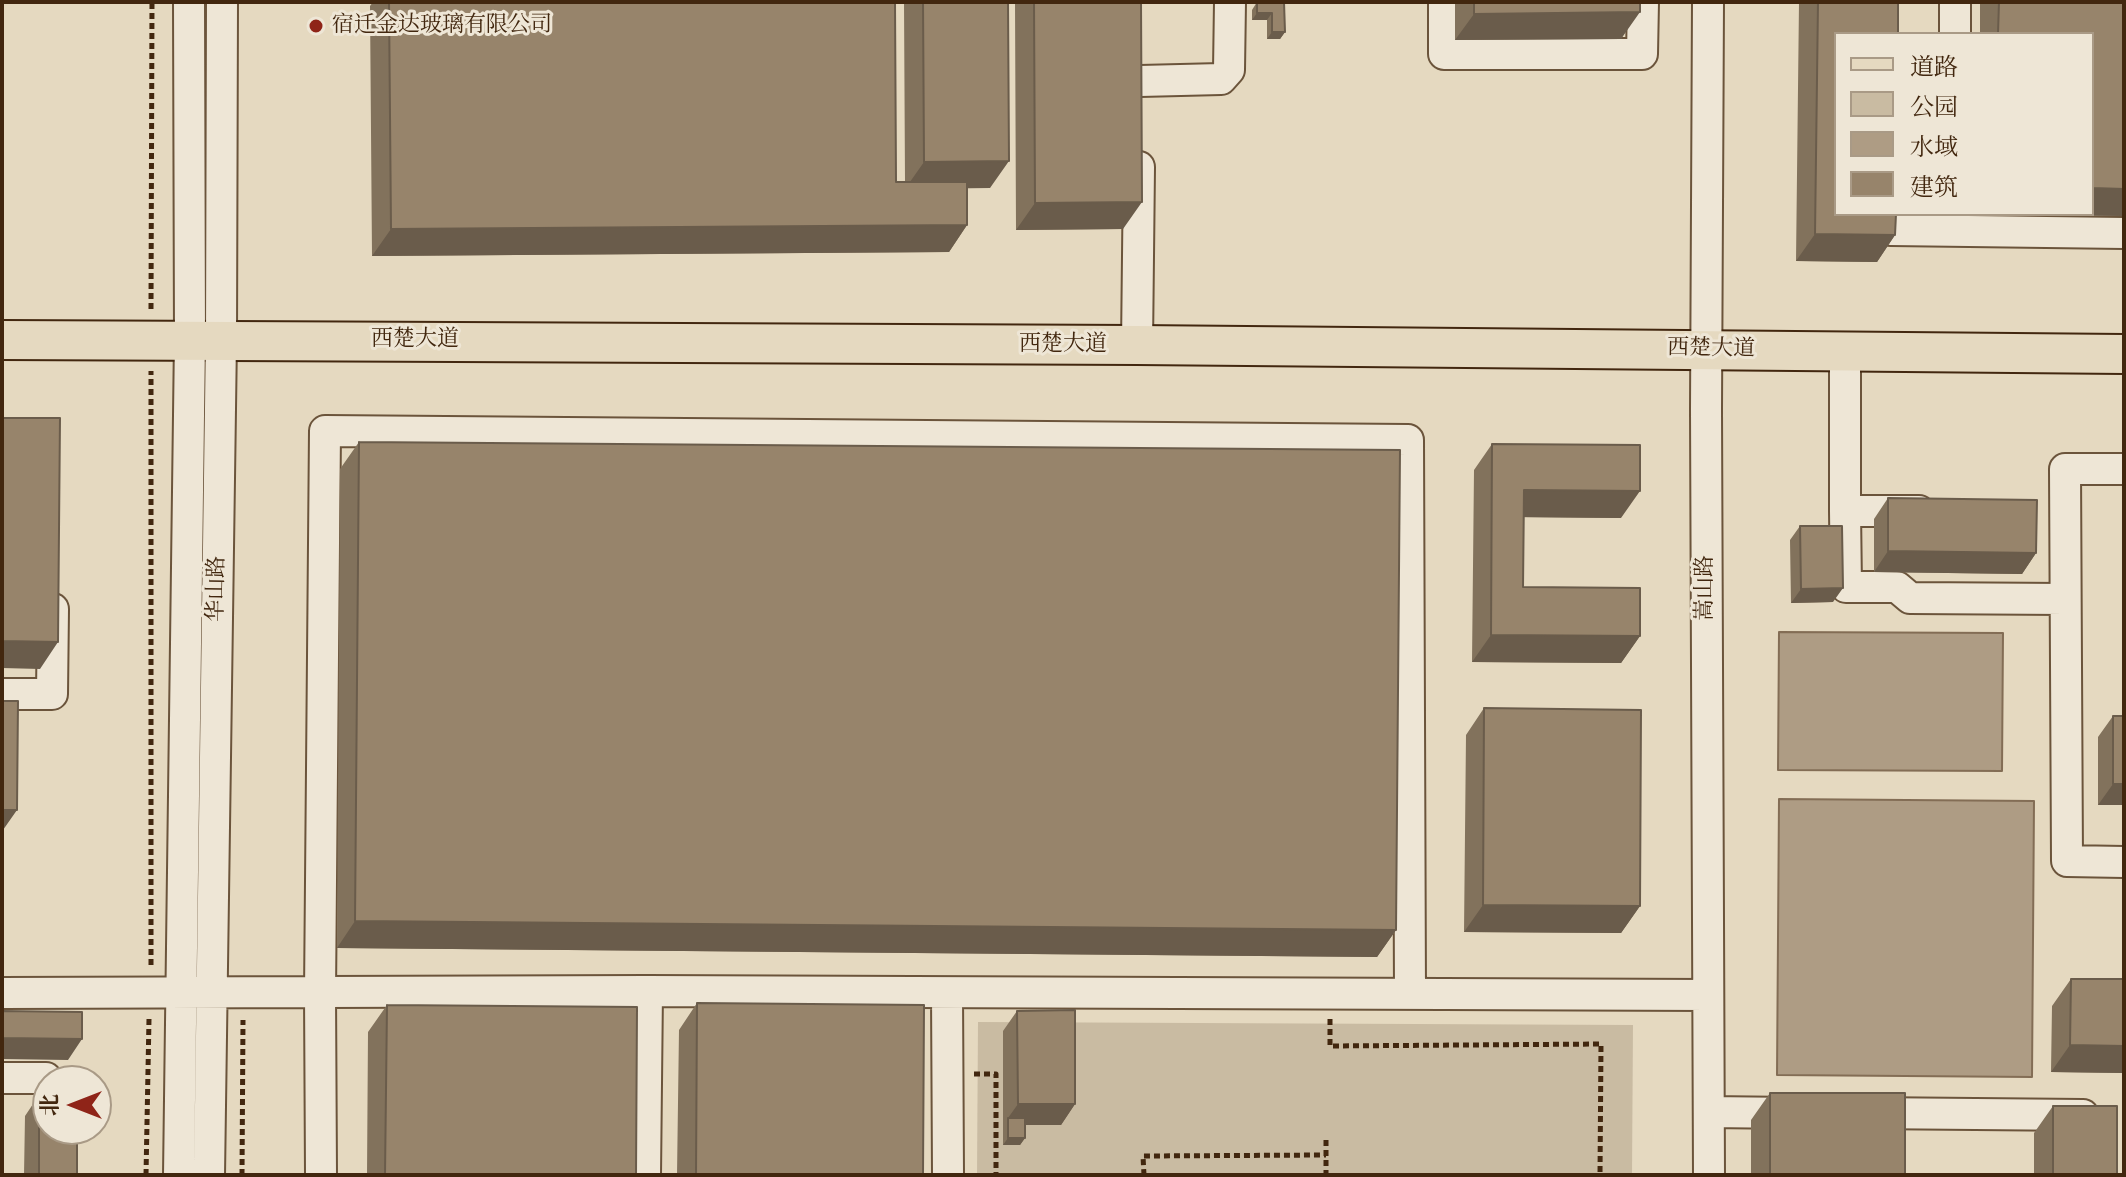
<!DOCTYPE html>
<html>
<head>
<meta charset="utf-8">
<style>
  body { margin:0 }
  #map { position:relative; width:2126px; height:1177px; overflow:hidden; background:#e5d9c0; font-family:"IM FELL Great Primer","Noto Serif SC",serif }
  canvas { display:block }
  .frame { position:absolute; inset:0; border:4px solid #42270f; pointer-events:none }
  .legend { position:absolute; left:1834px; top:32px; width:260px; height:184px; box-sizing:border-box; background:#eee6d6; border:2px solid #a99a86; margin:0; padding:10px 14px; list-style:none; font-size:24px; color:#42270f }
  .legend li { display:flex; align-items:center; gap:16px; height:40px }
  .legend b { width:40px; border:2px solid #a99a86 }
  .north { position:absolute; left:32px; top:1065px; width:80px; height:80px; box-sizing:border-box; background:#eee6d6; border:2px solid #a99a86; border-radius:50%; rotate:270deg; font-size:22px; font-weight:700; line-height:32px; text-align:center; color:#42270f }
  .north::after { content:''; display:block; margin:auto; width:28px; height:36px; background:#8f2418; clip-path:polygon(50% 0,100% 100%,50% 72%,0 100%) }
</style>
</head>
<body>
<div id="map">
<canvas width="2126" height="1177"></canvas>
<div class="frame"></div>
<ul class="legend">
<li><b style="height:10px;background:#e5d9c0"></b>道路</li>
<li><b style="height:22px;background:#c9bba2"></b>公园</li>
<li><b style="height:22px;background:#ae9c84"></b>水域</li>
<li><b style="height:22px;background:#97846b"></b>建筑</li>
</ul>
<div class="north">北</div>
</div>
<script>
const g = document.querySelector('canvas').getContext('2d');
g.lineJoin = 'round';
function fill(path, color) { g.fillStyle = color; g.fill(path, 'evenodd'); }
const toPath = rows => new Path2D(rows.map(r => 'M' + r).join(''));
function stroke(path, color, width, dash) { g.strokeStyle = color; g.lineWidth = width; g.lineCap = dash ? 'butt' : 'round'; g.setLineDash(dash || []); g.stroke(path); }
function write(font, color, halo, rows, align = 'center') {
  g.font = font + ' "IM FELL Great Primer","Noto Serif SC",serif'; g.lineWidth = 6; g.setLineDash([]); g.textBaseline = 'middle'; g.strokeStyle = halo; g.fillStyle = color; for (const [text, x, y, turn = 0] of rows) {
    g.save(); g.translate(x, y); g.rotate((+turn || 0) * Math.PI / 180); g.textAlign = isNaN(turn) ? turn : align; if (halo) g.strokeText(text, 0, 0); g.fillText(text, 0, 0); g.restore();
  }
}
const green = toPath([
  [978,1022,1633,1025,1632,1175,977,1175]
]);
const water = toPath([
  [1779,632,2003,633,2002,771,1778,770,1779,632],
  [1779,799,2034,801,2032,1077,1777,1075,1779,799]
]);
const path = toPath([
  [151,309,152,2],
  [151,965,151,371],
  [1330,1019,1330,1046,1601,1044,1600,1175],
  [974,1074,996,1074,996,1175],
  [1326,1140,1326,1175],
  [146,1175,149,1019],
  [242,1175,243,1020],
  [1144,1175,1143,1156,1326,1155]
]);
const minor = toPath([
  [1444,2,1444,54,1642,54,1643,2],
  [1708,2,1706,409,1709,1175],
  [1955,34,1955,2],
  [1140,81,1221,79,1229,70,1230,2],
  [1891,214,1891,230,2124,233],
  [1137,345,1139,167],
  [1845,351,1845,511,1919,511],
  [2124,469,2065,469,2067,861,2124,862],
  [1845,511,1846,587,1897,587,1910,598,2065,599],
  [2,694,52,694,53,609],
  [2,993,647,991,1708,995],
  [947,993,948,1175],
  [2,1078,46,1078],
  [1709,1112,1795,1113],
  [1867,1113,2083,1115],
  [179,1175,190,339,189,2],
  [209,1175,221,339,222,2],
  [321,1175,320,993,325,431,1408,440,1410,994],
  [645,1175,647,991]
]);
const major = toPath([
  [2,340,1137,345,2124,354]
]);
const wall = toPath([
  [373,2,389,2,896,182,905,182,904,2,1008,2,990,188,967,188,967,225,949,252,372,256,370,6],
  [1015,2,1141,2,1123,229,1016,230],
  [1257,2,1284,2,1285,32,1280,39,1267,39,1267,20,1252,20,1252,10],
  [1455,2,1640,2,1621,39,1455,40],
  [1799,2,1898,2,1895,235,1877,262,1796,261],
  [1980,2,2124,2,2124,216,1977,214,2092,214,2092,34,1980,34],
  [359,442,1396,930,1377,957,337,948,340,469],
  [1492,444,1621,518,1524,517,1523,587,1640,636,1621,663,1472,662,1474,470],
  [1888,498,2036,553,2022,574,1874,572,1874,519],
  [1800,526,1833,602,1791,603,1790,540],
  [1484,708,1640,906,1621,933,1464,932,1466,735],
  [2113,716,2124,716,2124,805,2098,805,2098,737],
  [2071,979,2124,980,2124,1073,2051,1072,2052,1006],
  [697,1003,923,1175,677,1175,679,1030],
  [387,1005,636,1175,367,1175,368,1032],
  [1017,1011,1075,1104,1061,1125,1025,1125,1025,1138,1020,1145,1003,1145,1003,1031],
  [1770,1093,1905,1175,1751,1175,1751,1120],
  [39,1095,77,1175,24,1175,25,1116],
  [2053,1106,2117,1175,2034,1175,2034,1133]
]);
const shadedWall = toPath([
  [1640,12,1621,39,1455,40,1474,14],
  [1257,13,1272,13,1267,20,1252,20],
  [1272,32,1285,32,1280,39,1267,39],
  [1009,161,990,188,905,189,924,162],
  [2092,188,2124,189,2124,216,1977,214,2092,214],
  [1142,202,1123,229,1016,230,1035,203],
  [967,225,949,252,372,256,391,229],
  [1815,234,1895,235,1877,262,1796,261],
  [1524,490,1640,491,1621,518,1505,517],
  [1888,551,2036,553,2022,574,1874,572],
  [1843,588,1833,602,1791,603,1801,589],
  [1491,635,1640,636,1621,663,1472,662],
  [2,641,58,642,40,669,2,668],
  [2113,784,2124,784,2124,805,2098,805],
  [2,810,17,810,3,830,2,830],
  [1483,905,1640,906,1621,933,1464,932],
  [355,921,1396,930,1377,957,337,948],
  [2,1038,82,1039,68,1060,2,1059],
  [2070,1045,2124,1046,2124,1073,2051,1072],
  [1018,1104,1075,1104,1061,1125,1008,1125,1008,1118],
  [1008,1138,1025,1138,1020,1145,1003,1145]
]);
const building = toPath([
  [389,2,895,2,896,182,967,182,967,225,391,229,389,2],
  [923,2,1008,2,1009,161,924,162,923,2],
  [1034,2,1141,2,1142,202,1035,203,1034,2],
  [1257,2,1284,2,1285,32,1272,32,1272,13,1257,13,1257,2],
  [1474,2,1640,2,1640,12,1474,14,1474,2],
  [1818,2,1898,2,1898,34,1836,34,1836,214,1896,214,1895,235,1815,234,1818,2],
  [1999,2,2124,2,2124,189,2092,188,2092,34,1998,34,1999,2],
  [2,418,60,418,58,642,2,641,2,418],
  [359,442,1400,450,1396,930,355,921,359,442],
  [1492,444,1640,445,1640,491,1524,490,1523,587,1640,588,1640,636,1491,635,1492,444],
  [1888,498,2037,500,2036,553,1888,551,1888,498],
  [1800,526,1842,526,1843,588,1801,589,1800,526],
  [2,701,18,701,17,810,2,810,2,701],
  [1484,708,1641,710,1640,906,1483,905,1484,708],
  [2113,716,2124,716,2124,784,2113,784,2113,716],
  [2071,979,2124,979,2124,1046,2070,1045,2071,979],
  [697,1003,924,1005,923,1175,696,1175,697,1003],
  [387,1005,637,1007,636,1175,385,1175,387,1005],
  [1075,1010,1075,1104,1018,1104,1017,1011,1075,1010],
  [2,1011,82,1012,82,1039,2,1038,2,1011],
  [1770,1093,1905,1093,1905,1175,1770,1175,1770,1093],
  [39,1095,48,1095,48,1129,77,1129,77,1175,39,1175,39,1095],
  [2053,1106,2117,1106,2117,1175,2053,1175,2053,1106],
  [1008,1118,1025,1118,1025,1138,1008,1138,1008,1118]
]);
const markers = [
  [316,26,8,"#8f2418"]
];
const poiNames = [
  ["宿迁金达玻璃有限公司",332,26]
];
const streetNames = [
  ["西楚大道",415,340],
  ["西楚大道",1063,345],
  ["西楚大道",1711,349,1],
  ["嵩山路",1706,588,-90],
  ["华山路",217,589,-89]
];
fill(green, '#c9bba2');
fill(water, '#ae9c84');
stroke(water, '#836d55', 2);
stroke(minor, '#6b543b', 34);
stroke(major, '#42270f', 42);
stroke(path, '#42270f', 5, [6, 4]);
stroke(minor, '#eee6d6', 30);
stroke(major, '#e5d9c0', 38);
fill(wall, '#82725c');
fill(shadedWall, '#6a5c4b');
fill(building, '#97846b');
stroke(building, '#6a5c4b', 2);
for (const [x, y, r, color] of markers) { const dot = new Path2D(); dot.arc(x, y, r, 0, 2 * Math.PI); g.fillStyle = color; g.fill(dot); stroke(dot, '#eee6d6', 3); }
write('22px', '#42270f', '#eee6d6', poiNames, 'left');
write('22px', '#42270f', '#eee6d6', streetNames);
</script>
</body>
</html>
